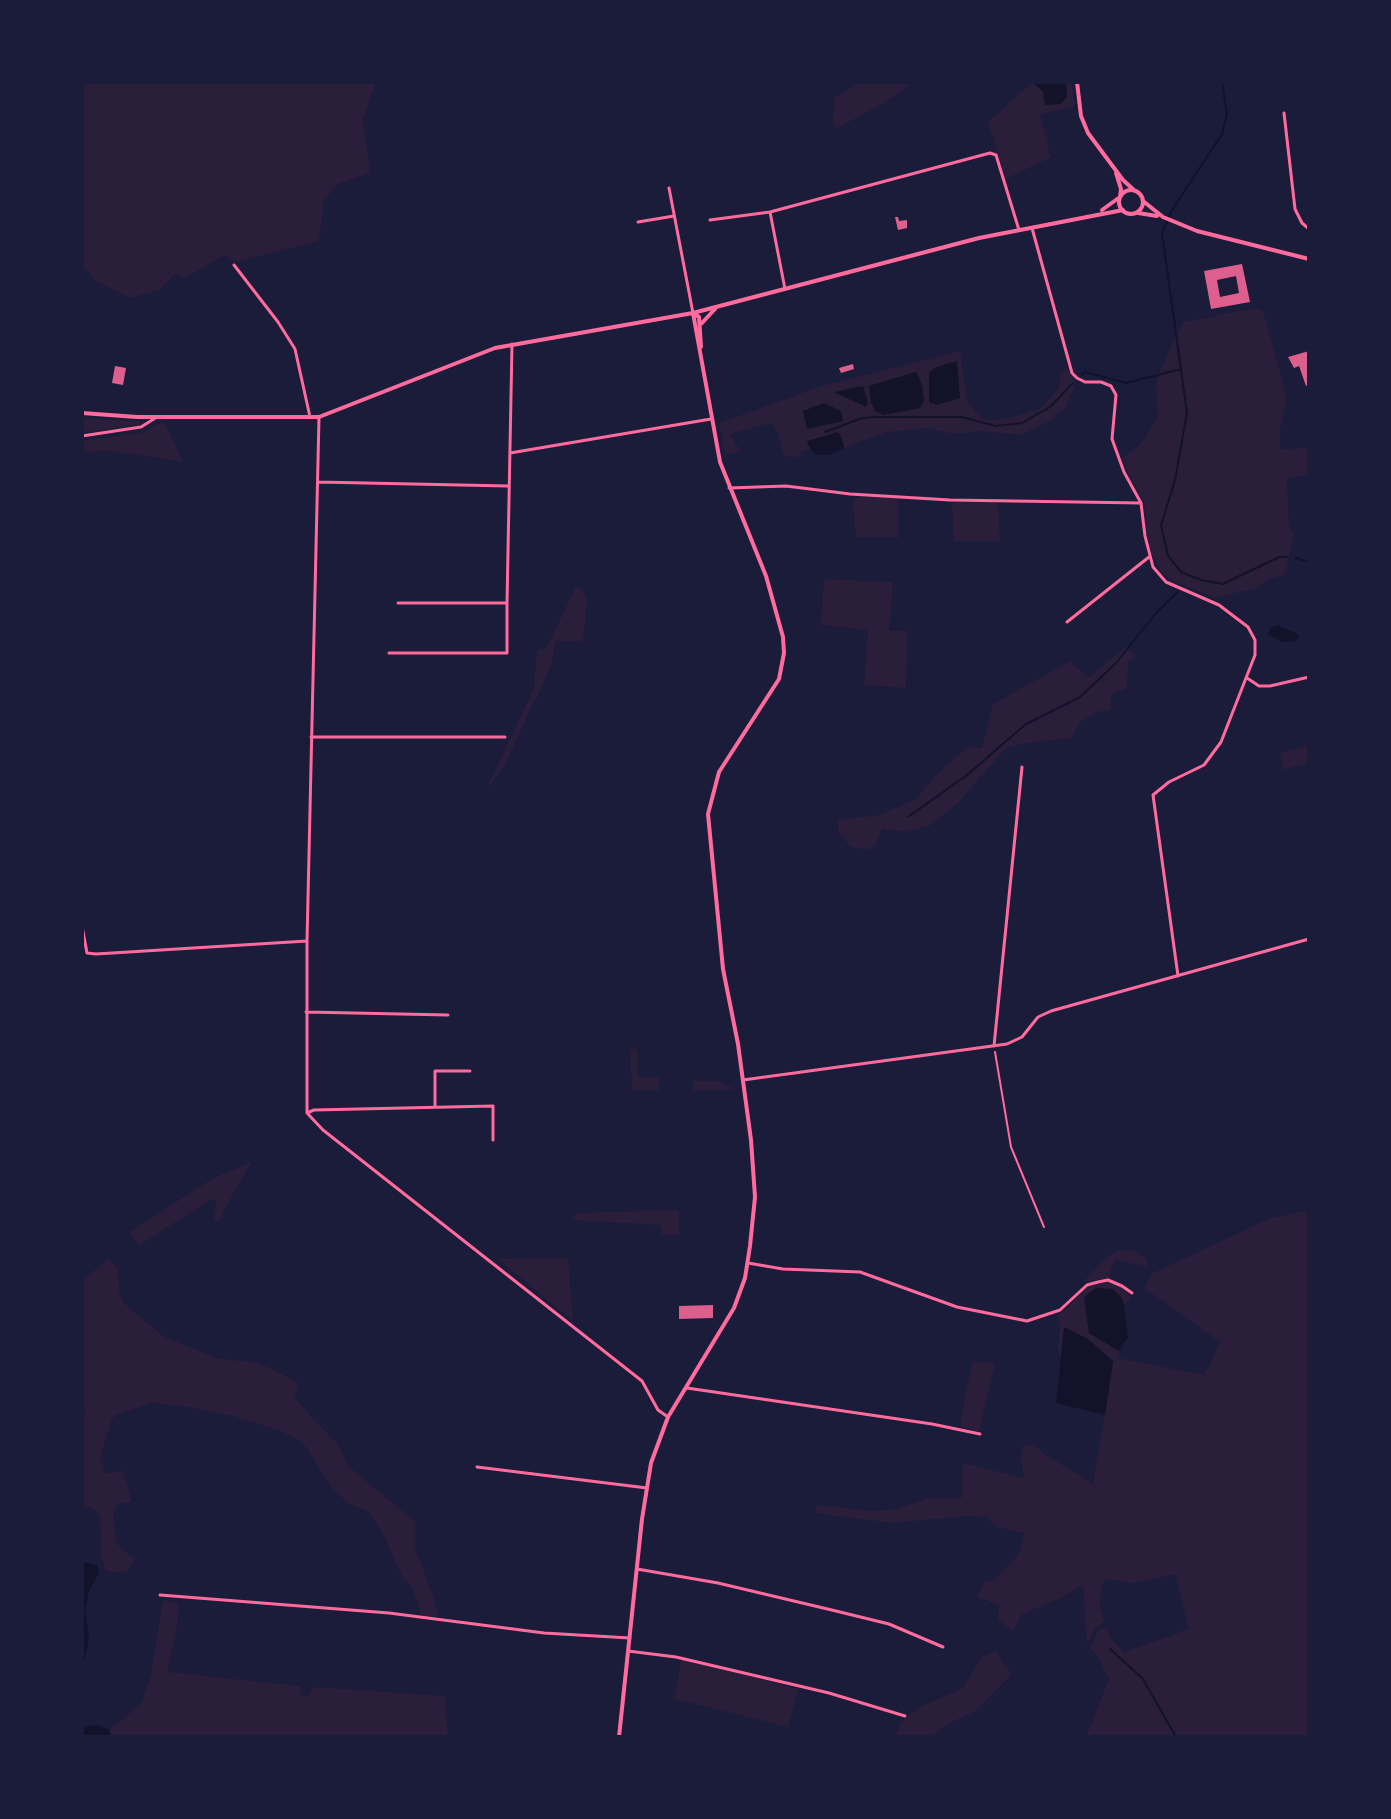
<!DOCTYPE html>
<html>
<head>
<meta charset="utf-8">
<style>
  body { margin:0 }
  #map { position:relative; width:1391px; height:1819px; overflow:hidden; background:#1b1b3a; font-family:Merriweather,serif }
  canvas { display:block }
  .frame { position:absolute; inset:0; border:84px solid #1b1b3a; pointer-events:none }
</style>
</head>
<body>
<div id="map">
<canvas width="1391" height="1819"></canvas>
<div class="frame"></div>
</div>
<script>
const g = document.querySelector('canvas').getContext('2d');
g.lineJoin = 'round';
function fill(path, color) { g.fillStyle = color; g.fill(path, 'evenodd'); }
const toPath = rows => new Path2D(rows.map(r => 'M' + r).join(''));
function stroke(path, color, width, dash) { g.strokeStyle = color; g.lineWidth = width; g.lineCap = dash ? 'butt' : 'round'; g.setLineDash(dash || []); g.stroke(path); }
const green = toPath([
  [82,82,376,82,363,120,370,173,338,184,324,200,319,241,235,262,225,255,185,278,176,273,159,290,130,298,94,280,82,264],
  [860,82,912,82,894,97,838,128,833,123,834,98],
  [1032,82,1044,92,1045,104,1067,97,1066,82,1071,82,1075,106,1040,115,1051,157,1006,179,988,122],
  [1255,308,1263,311,1287,398,1280,429,1280,449,1309,448,1309,475,1287,478,1289,526,1294,534,1284,575,1268,580,1257,588,1214,598,1169,579,1161,572,1153,556,1147,534,1144,502,1126,469,1123,457,1141,444,1158,416,1156,382,1174,338,1184,322],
  [960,351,967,400,980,417,991,421,1014,417,1041,408,1059,388,1060,374,1066,367,1075,382,1073,391,1065,408,1050,421,1021,435,982,431,953,434,929,428,887,432,844,448,842,439,807,441,811,450,803,450,797,458,784,456,778,432,772,423,730,434,741,452,725,454,719,423,822,386],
  [951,362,958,372,958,385,929,402,929,373],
  [916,372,924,400,920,408,887,413,871,403,870,386],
  [82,417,89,419,142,421,139,425,82,433],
  [164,421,183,462,112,451,82,452,82,441,144,432],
  [859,497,898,498,898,538,856,537,853,502],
  [955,502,998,502,1000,541,954,541,952,505],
  [824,579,893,582,889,631,907,631,906,688,864,685,868,630,821,625],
  [576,586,582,590,587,599,583,642,556,641,551,665,537,698,534,701,505,765,485,792,534,688,537,650,546,649],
  [1125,647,1136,656,1128,662,1127,688,1111,694,1111,710,1096,712,1079,723,1072,738,1030,742,1006,748,956,805,929,826,906,832,882,829,877,842,869,850,851,847,838,831,838,820,880,815,916,799,934,777,967,747,982,748,993,704,1070,661,1088,678],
  [1309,745,1309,763,1282,770,1281,753],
  [630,1049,637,1049,638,1077,659,1077,659,1090,632,1090],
  [693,1081,719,1081,737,1090,693,1090],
  [252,1162,225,1208,221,1220,216,1222,214,1217,217,1202,212,1199,138,1246,129,1232,215,1177],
  [679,1210,679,1235,662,1235,661,1225,572,1220,576,1213],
  [1309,1210,1309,1737,1086,1737,1109,1679,1098,1657,1090,1648,1098,1631,1107,1627,1111,1639,1124,1652,1189,1629,1176,1574,1131,1583,1105,1579,1101,1589,1100,1607,1105,1622,1096,1627,1087,1644,1083,1585,1059,1599,1022,1614,1013,1631,998,1620,999,1605,977,1597,985,1582,994,1580,1019,1554,1024,1533,996,1527,987,1517,967,1516,892,1523,815,1513,817,1505,872,1511,896,1509,929,1498,962,1498,962,1463,1024,1478,1021,1456,1023,1446,1034,1444,1043,1453,1093,1484,1113,1361,1064,1327,1061,1358,1058,1349,1060,1326,1057,1315,1063,1312,1088,1286,1108,1282,1121,1287,1131,1298,1124,1305,1120,1296,1089,1333,1119,1351,1118,1358,1205,1375,1220,1342,1144,1288,1153,1273,1268,1219],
  [1116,1251,1134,1251,1147,1259,1148,1267,1116,1260,1111,1268,1110,1278,1083,1282,1107,1257],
  [109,1258,117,1267,120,1296,125,1304,163,1336,217,1358,257,1363,273,1369,298,1383,295,1399,339,1445,348,1466,416,1522,415,1548,433,1596,438,1617,421,1615,413,1589,402,1576,380,1528,368,1512,349,1504,333,1489,303,1443,281,1431,230,1415,182,1406,152,1403,115,1415,110,1424,100,1457,104,1473,123,1471,132,1502,117,1504,113,1516,117,1544,135,1560,126,1573,106,1571,101,1555,100,1515,88,1506,82,1510,82,1421,85,1413,82,1403,82,1281],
  [568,1258,573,1321,498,1259],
  [972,1361,995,1364,979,1432,960,1426],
  [163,1600,179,1603,176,1633,167,1672,300,1686,301,1696,306,1696,311,1692,312,1687,445,1696,448,1737,111,1737,109,1730,141,1704,151,1675],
  [995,1650,1012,1674,976,1711,952,1722,930,1737,893,1737,904,1719,922,1706,963,1688,981,1658],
  [682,1659,798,1689,788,1727,674,1699]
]);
const water = toPath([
  [1033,82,1066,82,1067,97,1061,104,1045,105,1043,92],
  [957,361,960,398,937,405,929,402,929,373,934,368],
  [916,372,922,385,924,400,920,408,883,415,875,411,871,402,869,386],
  [863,386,868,402,866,407,834,392],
  [824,403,841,411,843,421,807,429,803,411],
  [838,432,842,439,844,448,830,455,818,455,811,450,807,441],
  [1277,625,1294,632,1299,636,1297,641,1283,642,1267,634,1271,628],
  [1096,1288,1113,1289,1120,1296,1124,1305,1128,1337,1119,1351,1089,1333,1084,1297],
  [1064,1327,1088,1339,1113,1361,1105,1415,1056,1403],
  [82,1562,97,1565,99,1573,89,1591,85,1610,89,1638,82,1672],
  [99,1725,109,1730,111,1737,82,1737,82,1727]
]);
const stream = toPath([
  [1222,82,1227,114,1222,134,1172,210,1162,233,1187,413,1175,480,1161,525,1168,556,1181,572,1201,580,1223,584,1279,557,1287,557],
  [1082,375,1085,372,1126,383,1181,369],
  [825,432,862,418,876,417,962,417,996,426,1022,423,1050,407,1073,383],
  [1296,558,1309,562],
  [908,817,967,775,1026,724,1080,697,1116,663,1156,613,1179,591],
  [1110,1649,1143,1679,1176,1737]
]);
const building = toPath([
  [895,217,898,217,899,221,907,220,907,228,898,230],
  [1242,264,1250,302,1211,309,1204,271],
  [1236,276,1239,293,1220,297,1217,280],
  [1309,351,1309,385,1306,386,1299,366,1294,368,1288,357],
  [853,364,854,369,841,373,839,368],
  [115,366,126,368,123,385,112,383],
  [713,1305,713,1318,679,1319,679,1306]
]);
const path = toPath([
  [995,1052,1011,1147,1044,1227]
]);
const minor = toPath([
  [1284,113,1295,209,1302,223,1309,229],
  [669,188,693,313],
  [770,212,785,289],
  [710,220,770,212,990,153,996,155,1019,230],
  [638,222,674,216],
  [1032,228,1072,373,1077,378,1085,382,1101,382,1111,386,1116,395,1112,439,1124,472,1141,503,1145,536,1153,567,1166,582,1219,605,1248,627,1255,640,1255,655,1221,742,1204,765,1169,782,1153,795,1178,976],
  [234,265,278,322,295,349,310,417],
  [82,436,141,427,157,417],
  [510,453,711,419],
  [318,482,508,486],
  [729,488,786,486,850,494,950,500,1141,503],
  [398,603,507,603,512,344],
  [1067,622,1149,557],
  [389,653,507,653,507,603],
  [1247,678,1259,686,1270,686,1309,677],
  [82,714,82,728],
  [311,737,505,737],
  [82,926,87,953,96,954,307,941],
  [306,1012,448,1015],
  [994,1046,1022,767],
  [743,1080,1007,1044,1022,1037,1038,1017,1051,1011,1309,939],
  [435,1107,435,1071,470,1071],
  [307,1113,307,941,319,417],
  [307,1113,323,1130,642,1381,658,1410,668,1417],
  [307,1113,314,1110,493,1106,493,1140],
  [748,1263,783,1269,860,1272,957,1307,1027,1321,1060,1310,1087,1285,1098,1282,1108,1280,1122,1286,1132,1293],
  [687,1388,932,1424,980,1434],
  [477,1467,647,1488],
  [637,1569,718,1583,836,1611,889,1624,943,1647],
  [160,1595,389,1613,544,1633,630,1638],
  [628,1651,676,1657,829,1693,905,1716]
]);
const tertiary = toPath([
  [1077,82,1081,116,1088,133,1123,180,1135,191],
  '1119 202a12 12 0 1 1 24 0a12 12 0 1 1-24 0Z',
  [1143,201,1163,217,1197,231,1309,259],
  [1102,210,1120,197,1121,189,1116,173],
  [1138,213,1157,216],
  [693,313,699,317,701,347],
  [701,324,715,309],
  [82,413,137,417,319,417,495,348,693,313,979,238,1123,210],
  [619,1737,642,1519,651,1463,668,1417,734,1308,745,1278,750,1246,755,1197,751,1140,738,1044,723,969,708,814,719,772,779,679,784,653,783,637,766,576,720,462,693,313]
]);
fill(green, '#2a1e3b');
fill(water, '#12122b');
stroke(stream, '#12122b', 2);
fill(building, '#dd5f8e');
stroke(path, '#ff6b9d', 2);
stroke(minor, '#ff6b9d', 3);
stroke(tertiary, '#ff6b9d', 4);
</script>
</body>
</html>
